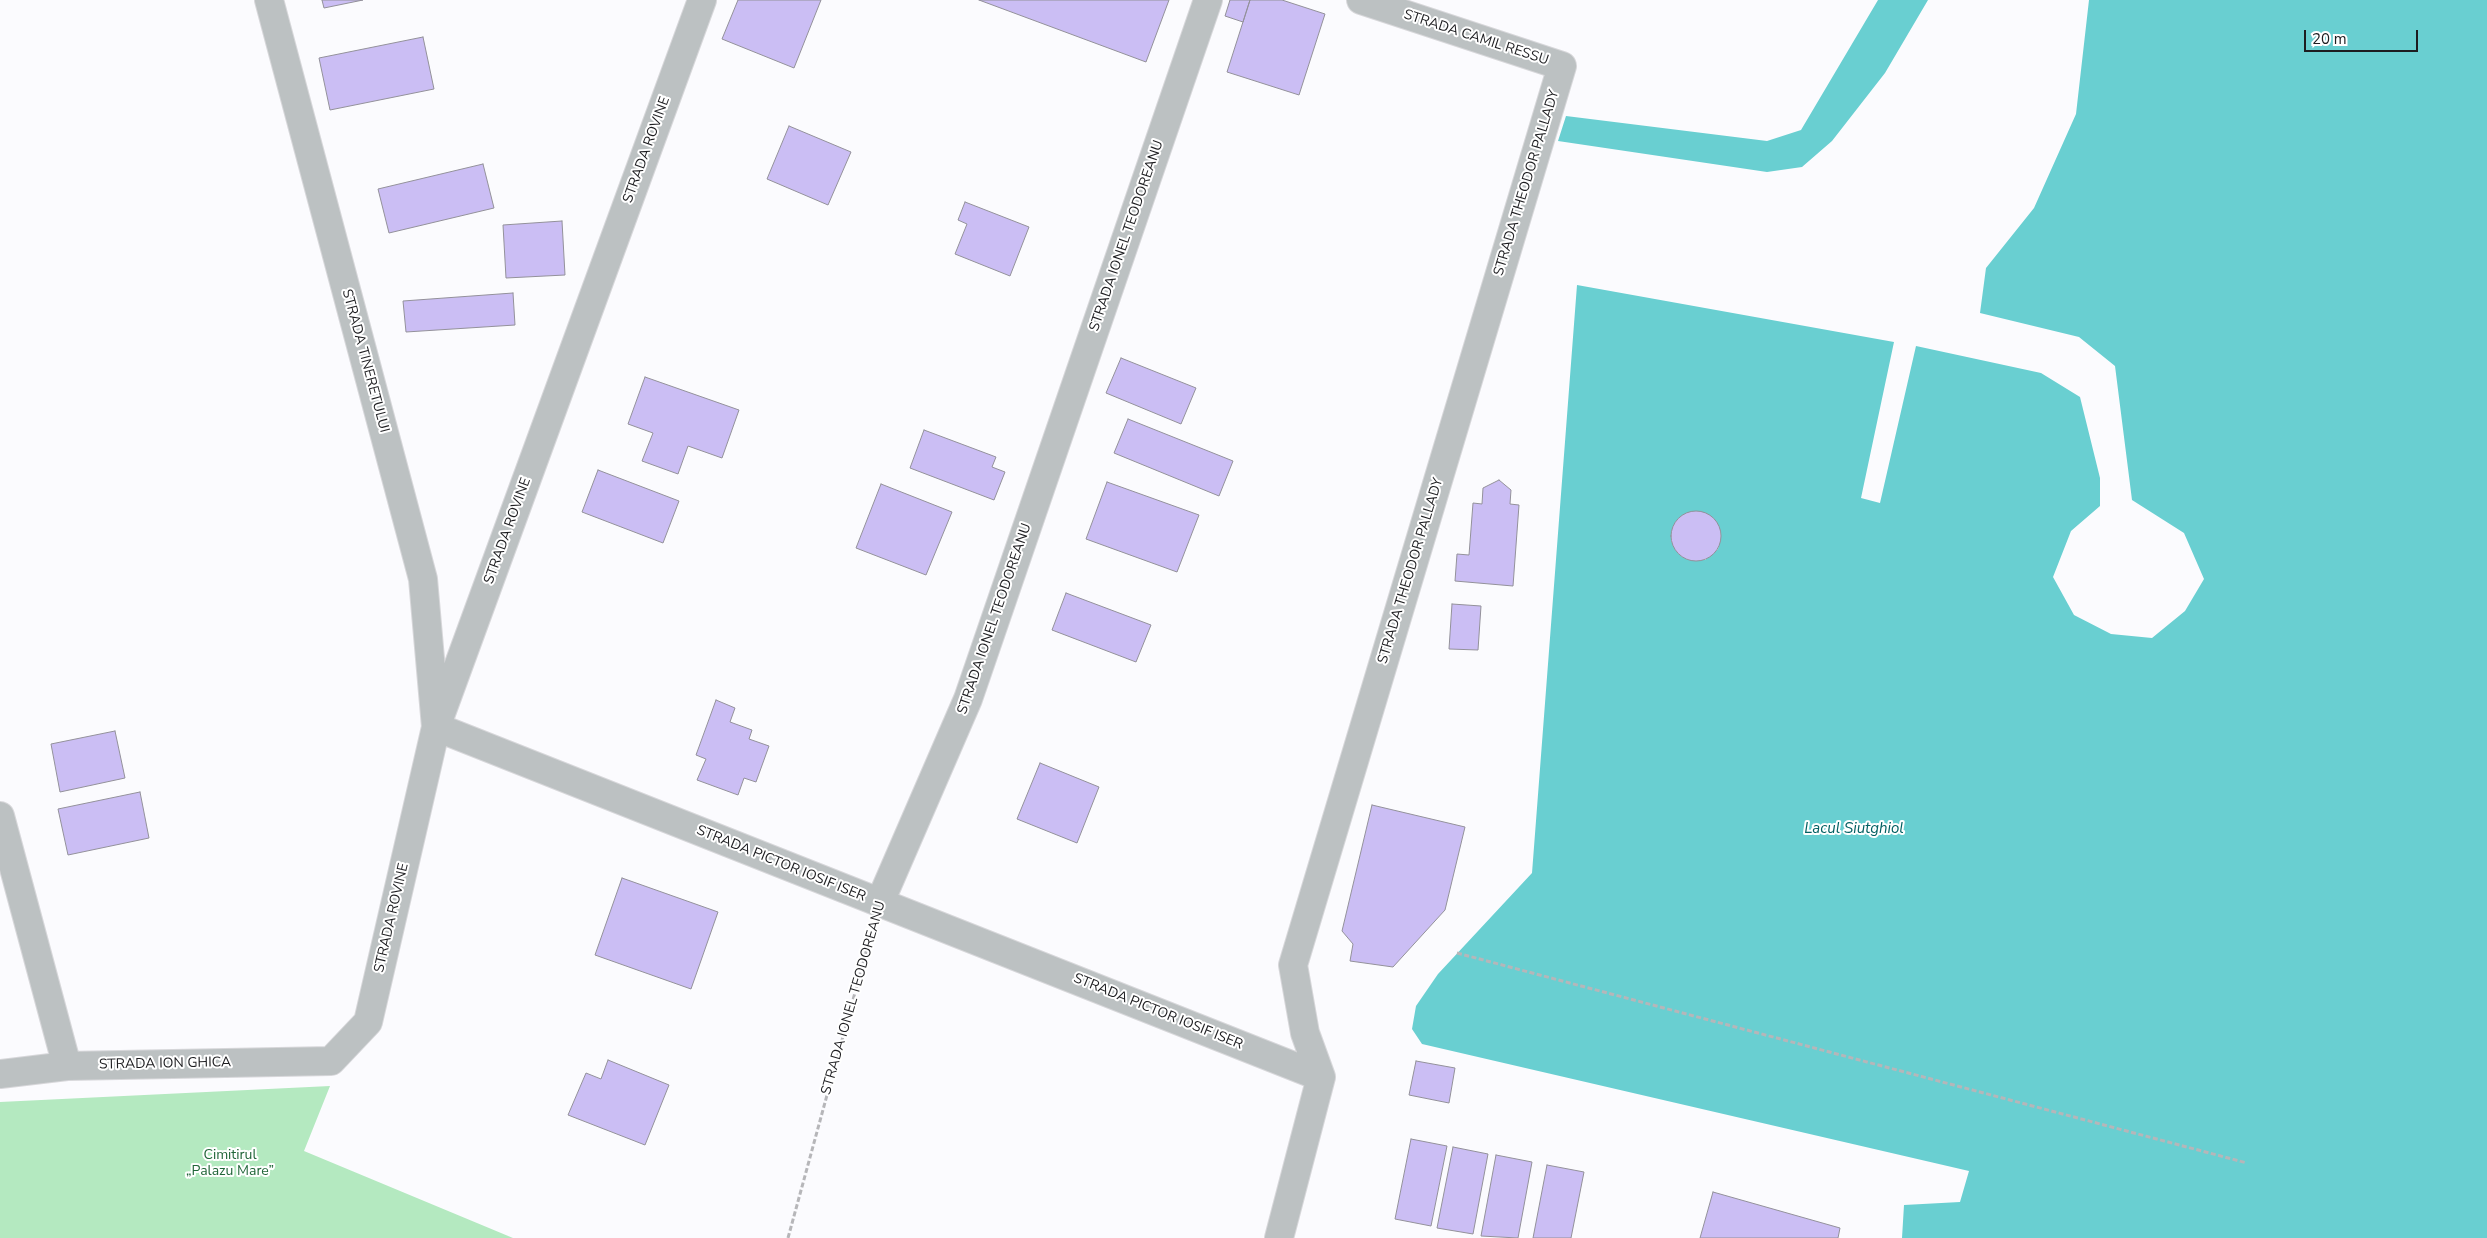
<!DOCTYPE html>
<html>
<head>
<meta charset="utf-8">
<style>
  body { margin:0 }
  #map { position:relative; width:2487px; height:1238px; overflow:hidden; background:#fbfbfe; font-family:"Nunito Sans",sans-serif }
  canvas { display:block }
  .scale { position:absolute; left:2304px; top:30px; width:114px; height:22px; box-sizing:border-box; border:2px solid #1d1d20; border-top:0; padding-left:6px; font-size:15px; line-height:18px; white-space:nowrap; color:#1d1d20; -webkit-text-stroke:4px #fff; paint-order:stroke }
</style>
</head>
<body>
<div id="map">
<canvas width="2487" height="1238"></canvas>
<div class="scale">20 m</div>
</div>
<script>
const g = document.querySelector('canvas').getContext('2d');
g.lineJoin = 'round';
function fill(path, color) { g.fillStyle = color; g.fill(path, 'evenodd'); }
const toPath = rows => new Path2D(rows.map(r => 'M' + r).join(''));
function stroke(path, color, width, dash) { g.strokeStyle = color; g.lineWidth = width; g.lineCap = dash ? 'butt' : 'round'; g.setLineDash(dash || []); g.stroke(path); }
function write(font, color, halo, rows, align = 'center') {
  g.font = font + ' "Nunito Sans",sans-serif'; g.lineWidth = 4; g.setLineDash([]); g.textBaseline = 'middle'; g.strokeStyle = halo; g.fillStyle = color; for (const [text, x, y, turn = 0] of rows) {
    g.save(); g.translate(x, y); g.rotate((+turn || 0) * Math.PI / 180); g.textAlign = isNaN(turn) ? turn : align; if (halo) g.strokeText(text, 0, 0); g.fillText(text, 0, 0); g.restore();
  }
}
const green = toPath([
  [330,1086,304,1151,513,1238,0,1238,0,1102]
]);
const water = toPath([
  [1878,0,1928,0,1885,73,1832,141,1802,167,1767,172,1558,141,1566,116,1767,141,1801,130],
  [2089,0,2487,0,2487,1238,1902,1238,1904,1205,1960,1202,1969,1171,1422,1044,1412,1029,1416,1006,1438,974,1532,873,1577,285,1894,342,1861,498,1880,503,1916,346,2041,373,2080,397,2100,478,2100,506,2071,531,2053,577,2074,615,2111,634,2152,638,2185,611,2204,579,2184,533,2132,500,2115,366,2079,337,1980,313,1986,268,2034,208,2076,114],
  [1691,512,1706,514,1713,518,1721,533,1718,549,1705,560,1689,560,1681,556,1672,543,1671,535,1677,521]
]);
const building = toPath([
  [322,0,363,0,324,8,322,0],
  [738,0,821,0,794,68,722,39,738,0],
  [979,0,1169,0,1146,62,979,0],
  [1230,0,1250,0,1243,22,1225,16,1230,0],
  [1250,0,1282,0,1325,14,1299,95,1227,72,1250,0],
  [423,37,434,89,330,110,319,58,423,37],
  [789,126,851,152,828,205,767,179,789,126],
  [483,164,494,208,389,233,378,189,483,164],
  [965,202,1029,227,1010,276,955,254,967,224,958,220,965,202],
  [562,221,565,275,506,278,503,225,562,221],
  [513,293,515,325,406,332,403,301,513,293],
  [1121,358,1196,388,1181,424,1106,393,1121,358],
  [645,377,739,410,722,458,688,446,678,474,642,461,653,433,628,424,645,377],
  [1128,419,1233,461,1219,496,1114,453,1128,419],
  [924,430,996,457,992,467,1005,472,994,500,910,468,924,430],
  [598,470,679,501,663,543,582,512,598,470],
  [1499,480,1511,490,1510,504,1519,505,1513,586,1455,581,1457,554,1469,555,1473,503,1482,504,1483,488,1499,480],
  [1107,482,1199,515,1177,572,1086,539,1107,482],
  [881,484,952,512,926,575,856,548,881,484],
  '1671 536a25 25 0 1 1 50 0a25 25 0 1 1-50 0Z',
  [1066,593,1151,625,1136,662,1052,630,1066,593],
  [1452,604,1481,606,1478,650,1449,649,1452,604],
  [716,700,735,708,730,722,752,730,749,739,769,746,756,782,744,778,738,795,697,780,706,759,696,755,716,700],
  [115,731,125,778,60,792,51,744,115,731],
  [1040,763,1099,787,1077,843,1017,819,1040,763],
  [140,792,149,838,68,855,58,809,140,792],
  [1372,805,1465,827,1445,910,1393,967,1350,961,1353,944,1342,931,1372,805],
  [622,878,718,912,691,989,595,955,622,878],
  [608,1060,669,1085,645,1145,568,1115,586,1073,601,1079,608,1060],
  [1416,1061,1455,1068,1449,1103,1409,1095,1416,1061],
  [1411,1139,1447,1146,1431,1226,1395,1219,1411,1139],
  [1453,1147,1488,1154,1473,1234,1437,1228,1453,1147],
  [1496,1155,1532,1162,1518,1238,1481,1236,1496,1155],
  [1547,1165,1584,1172,1571,1238,1533,1238,1547,1165],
  [1713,1192,1840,1228,1838,1238,1700,1238,1713,1192]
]);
const path = toPath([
  [1457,953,2247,1163],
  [788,1238,871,934]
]);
const minor = toPath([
  [269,0,423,579,436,727,1321,1077],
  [0,816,67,1066],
  [880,902,968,699,1208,0],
  [0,1074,67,1066,331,1061,368,1022,436,727,702,0],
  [1321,1077,1305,1033,1293,965,1562,66,1361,0],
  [1279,1238,1321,1077]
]);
const streetNames = [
  ["STRADA CAMIL RESSU",1476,38,18],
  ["STRADA ROVINE",647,150,-70],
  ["STRADA THEODOR PALLADY",1527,183,-73],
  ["STRADA IONEL TEODOREANU",1127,236,-71],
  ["STRADA TINERETULUI",365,361,75],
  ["STRADA ROVINE",508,531,-70],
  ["STRADA THEODOR PALLADY",1411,571,-73],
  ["STRADA IONEL TEODOREANU",995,619,-71],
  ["STRADA PICTOR IOSIF ISER",781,864,22],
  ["STRADA ROVINE",392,918,-77],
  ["STRADA IONEL TEODOREANU",854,998,-74],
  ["STRADA PICTOR IOSIF ISER",1158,1012,22],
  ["STRADA ION GHICA",165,1064,-1]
];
const parkNames = [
  ["Cimitirul",230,1156],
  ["„Palazu Mare”",230,1172]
];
const waterNames = [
  ["Lacul Siutghiol",1854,829]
];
fill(green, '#b4e9c0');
fill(water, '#69cfd1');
fill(building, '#cbbef4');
stroke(building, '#93919a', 1);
stroke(minor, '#d7d7da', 30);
stroke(path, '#b6b6b9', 3, [5, 2.5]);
stroke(minor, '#bcc1c2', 28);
write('14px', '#1d1d20', '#fff', streetNames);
write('14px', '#216639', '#fff', parkNames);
write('italic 15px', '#026062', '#fff', waterNames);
</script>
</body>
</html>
